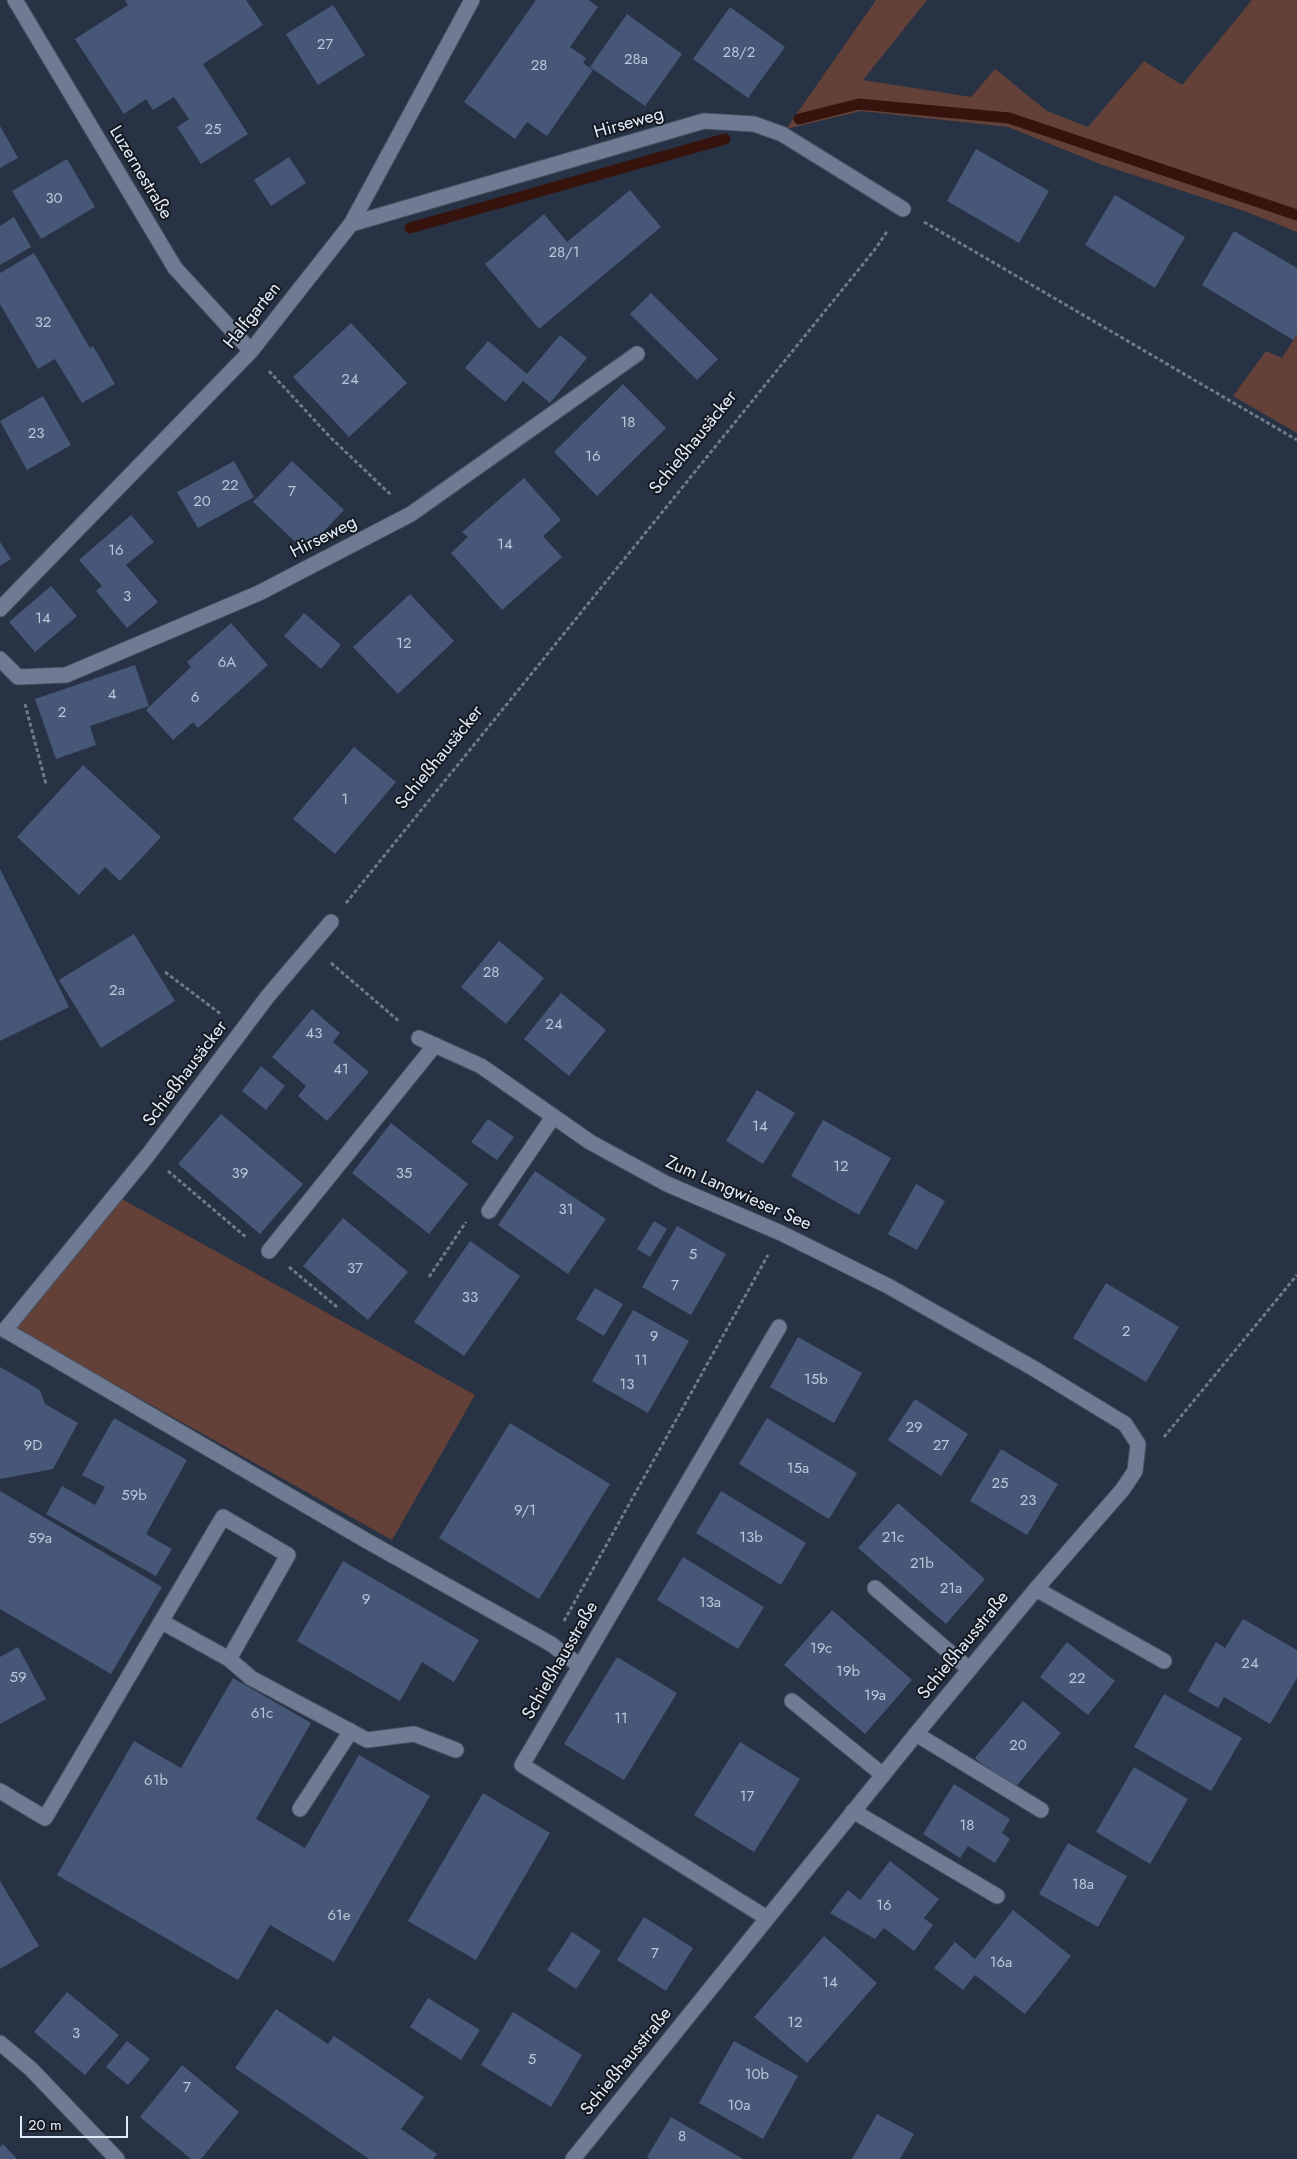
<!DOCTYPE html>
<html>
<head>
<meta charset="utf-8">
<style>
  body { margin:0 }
  #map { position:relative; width:1297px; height:2159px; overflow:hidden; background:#273245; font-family:Jost,sans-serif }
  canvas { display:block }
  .scale { position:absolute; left:20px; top:2116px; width:108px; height:22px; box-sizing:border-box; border:2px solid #e4ebf8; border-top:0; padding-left:6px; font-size:15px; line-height:18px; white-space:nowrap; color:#e4ebf8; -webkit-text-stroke:4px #151a22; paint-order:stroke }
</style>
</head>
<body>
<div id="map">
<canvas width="1297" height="2159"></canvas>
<div class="scale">20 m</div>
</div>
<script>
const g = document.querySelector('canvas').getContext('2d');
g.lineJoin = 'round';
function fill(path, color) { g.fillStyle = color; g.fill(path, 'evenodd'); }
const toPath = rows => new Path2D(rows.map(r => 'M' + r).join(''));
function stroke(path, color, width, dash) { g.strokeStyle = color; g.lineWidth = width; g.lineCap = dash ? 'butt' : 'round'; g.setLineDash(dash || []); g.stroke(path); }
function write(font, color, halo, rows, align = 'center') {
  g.font = font + ' Jost,sans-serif'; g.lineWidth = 4; g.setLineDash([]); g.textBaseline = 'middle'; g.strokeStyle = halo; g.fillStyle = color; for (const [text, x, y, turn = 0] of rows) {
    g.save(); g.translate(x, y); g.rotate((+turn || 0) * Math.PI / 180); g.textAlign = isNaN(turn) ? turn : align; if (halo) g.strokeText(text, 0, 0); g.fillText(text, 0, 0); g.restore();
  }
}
const green = toPath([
  [876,0,927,0,863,80,971,97,995,69,1047,111,1088,127,1144,61,1182,85,1252,0,1297,0,1297,232,1247,212,1100,164,1008,127,861,111,786,129],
  [1297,334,1297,433,1233,396,1266,351,1282,358],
  [120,1198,475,1395,392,1540,14,1328]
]);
const stream = toPath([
  [799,119,859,104,1009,118,1297,215],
  [410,228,725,139]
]);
const building = toPath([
  [125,0,246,0,263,25,203,64,248,134,201,164,177,127,189,119,174,97,153,110,146,99,124,114,75,39,128,5],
  [536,0,589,0,598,7,570,47,586,58,583,63,593,70,547,136,527,122,515,139,464,102],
  [333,5,365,55,318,85,286,34],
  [730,7,785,47,748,98,693,59],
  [627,14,682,54,645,106,590,67],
  [0,126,18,158,0,168],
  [976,149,1049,191,1019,243,947,201],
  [289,157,306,183,271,206,254,180],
  [67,159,95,207,41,239,12,191],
  [630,190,661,227,539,329,485,264,544,214,567,242],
  [1115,195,1185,237,1155,288,1085,245],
  [14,217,31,247,0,265,0,226],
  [1234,231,1297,268,1297,334,1293,340,1202,285],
  [34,253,90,348,93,346,115,384,82,403,55,359,38,369,0,304,0,273],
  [651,293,718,359,697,380,630,314],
  [351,323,407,383,349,437,293,377],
  [560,335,587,358,550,403,523,381,505,402,465,368,488,341,527,374],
  [623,384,666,428,597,496,554,452],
  [43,396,71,445,27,470,0,421],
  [234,461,254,497,198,528,177,492],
  [292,461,344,510,305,551,253,502],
  [524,478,561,520,543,536,562,557,502,610,451,553,468,537,462,532],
  [131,515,154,542,126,565,158,602,127,628,96,591,102,586,79,560],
  [0,542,11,559,0,566],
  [51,586,77,616,35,652,9,622],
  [410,594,454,641,398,694,353,647],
  [304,613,341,645,321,669,284,636],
  [231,623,268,665,198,728,193,722,173,740,146,710,191,667,187,662],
  [135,665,149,706,90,726,96,745,56,759,35,699],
  [354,747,396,782,335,854,293,819],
  [83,765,161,837,120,881,105,867,79,895,17,837],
  [0,869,69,1007,0,1041],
  [134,934,175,1001,101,1048,59,980],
  [499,941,544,978,506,1024,461,987],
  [561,993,606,1030,569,1076,524,1039],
  [312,1009,340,1033,333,1042,369,1072,327,1121,298,1096,306,1086,272,1057],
  [261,1066,285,1086,266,1110,242,1091],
  [757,1090,795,1113,763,1164,726,1141],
  [221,1114,303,1184,260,1234,178,1164],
  [488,1119,514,1137,497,1160,471,1142],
  [823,1120,891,1158,859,1215,791,1176],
  [391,1123,468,1184,429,1234,352,1173],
  [535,1171,606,1219,568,1274,498,1225],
  [916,1184,945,1201,917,1250,888,1234],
  [343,1218,408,1272,368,1320,303,1266],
  [654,1221,667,1229,650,1257,637,1249],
  [677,1226,726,1254,691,1315,642,1287],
  [470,1241,520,1276,464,1356,414,1322],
  [1106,1283,1179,1327,1146,1382,1073,1338],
  [595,1288,623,1304,604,1336,576,1319],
  [633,1310,689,1341,648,1413,592,1381],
  [798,1337,862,1373,834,1423,770,1387],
  [0,1367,40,1390,45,1404,78,1423,53,1469,0,1479],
  [915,1399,968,1434,941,1476,888,1440],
  [114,1418,187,1460,146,1534,172,1549,156,1576,46,1514,62,1486,95,1505,105,1487,82,1475],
  [767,1418,857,1473,829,1519,739,1464],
  [510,1423,610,1484,539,1599,439,1538],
  [1001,1449,1058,1484,1027,1535,970,1501],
  [0,1491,162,1587,111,1674,0,1609],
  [721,1491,806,1543,781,1585,696,1533],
  [898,1503,985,1579,946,1624,858,1548],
  [683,1557,764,1607,738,1649,657,1600],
  [343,1561,479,1640,454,1682,422,1662,400,1701,297,1641],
  [832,1610,912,1680,865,1734,784,1665],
  [1243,1619,1297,1650,1297,1678,1270,1724,1224,1697,1218,1708,1188,1691,1216,1642,1225,1648],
  [1067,1642,1115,1681,1088,1715,1040,1677],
  [18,1647,46,1699,0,1724,0,1657],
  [617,1657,677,1693,624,1780,564,1744],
  [233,1678,311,1723,256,1819,305,1848,359,1755,430,1796,334,1962,270,1925,238,1980,57,1875,134,1741,181,1768],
  [1164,1694,1242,1738,1211,1791,1134,1747],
  [1023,1701,1061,1733,1013,1790,975,1758],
  [740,1742,800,1779,754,1852,694,1815],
  [1134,1767,1188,1799,1150,1864,1096,1832],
  [954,1784,1010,1819,1002,1833,1010,1839,995,1863,968,1846,960,1858,923,1834],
  [483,1793,550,1833,476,1960,408,1921],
  [1068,1843,1127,1876,1098,1927,1039,1894],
  [890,1861,939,1899,924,1918,933,1925,914,1951,884,1928,875,1939,830,1913,848,1890,860,1900],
  [0,1881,39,1946,0,1969],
  [1013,1910,1071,1956,1025,2014,975,1975,963,1990,934,1968,955,1942,975,1959],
  [644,1917,693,1948,666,1991,617,1960],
  [572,1932,601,1951,576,1989,547,1970],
  [824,1936,877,1983,807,2063,754,2017],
  [67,1992,119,2035,85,2075,34,2032],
  [428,1998,480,2030,461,2060,410,2027],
  [276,2009,328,2044,334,2036,424,2097,401,2129,437,2154,433,2159,369,2159,235,2068],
  [513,2012,582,2055,551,2107,481,2065],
  [127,2041,150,2059,128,2085,106,2067],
  [734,2041,798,2076,763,2139,699,2103],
  [182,2065,239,2112,201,2159,191,2159,140,2117],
  [877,2114,914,2134,900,2159,852,2159],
  [671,2117,743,2159,650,2159,647,2157],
  [3,2144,17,2159,0,2159,0,2147]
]);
const path = toPath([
  [924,222,1297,440],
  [269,371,331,438,391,495],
  [25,704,46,784],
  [346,903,876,248,888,230],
  [331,963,400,1022],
  [165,972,222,1015],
  [168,1171,247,1238],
  [289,1267,337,1307],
  [429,1277,466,1222],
  [1164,1437,1297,1275],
  [564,1621,768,1255]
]);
const lane = toPath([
  [489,1211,553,1117],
  [269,1251,435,1045],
  [5,1330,367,1541,551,1644,580,1666],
  [875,1588,969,1669],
  [1036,1589,1164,1661],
  [229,1659,251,1678,367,1740,414,1734,456,1750],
  [792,1701,883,1775],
  [916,1734,1041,1810],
  [0,1791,45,1818,223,1517,288,1555,229,1659,162,1622],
  [300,1809,351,1731],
  [853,1811,997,1896]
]);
const street = toPath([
  [15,0,175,268,251,351],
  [351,224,704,121,754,124,782,134,903,209],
  [0,609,251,351,351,224,472,0],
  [0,659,18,677,66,675,259,593,411,514,637,354],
  [419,1038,481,1066,590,1142,667,1184,781,1233,888,1286,1033,1368,1125,1424,1138,1444,1135,1471,1123,1489,1036,1589,916,1734,573,2159],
  [5,1330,148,1155,268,996,331,922],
  [767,1918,522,1765,779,1327]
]);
const secondary = toPath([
  [0,2043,31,2069,117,2159]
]);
const numberNames = [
  ["27",325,45],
  ["28/2",739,53],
  ["28a",636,60],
  ["28",539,66],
  ["25",213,130],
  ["30",54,199],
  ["28/1",564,253],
  ["32",43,323],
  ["24",350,380],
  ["18",628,423],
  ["23",36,434],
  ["16",593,457],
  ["22",230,486],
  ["7",292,492],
  ["20",202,502],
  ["14",505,545],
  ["16",116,551],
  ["3",127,597],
  ["14",43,619],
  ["12",404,644],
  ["6A",227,663],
  ["4",112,695],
  ["6",195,698],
  ["2",62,713],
  ["1",345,800],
  ["28",491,973],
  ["2a",117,991],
  ["24",554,1025],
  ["43",314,1034],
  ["41",341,1070],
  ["14",760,1127],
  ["12",841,1167],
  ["39",240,1174],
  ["35",404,1174],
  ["31",566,1210],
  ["5",693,1255],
  ["37",355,1269],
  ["7",675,1286],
  ["33",470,1298],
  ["2",1126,1332],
  ["9",654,1337],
  ["11",641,1361],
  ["15b",816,1380],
  ["13",627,1385],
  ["29",914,1428],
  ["9D",33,1446],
  ["27",941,1446],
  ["15a",798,1469],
  ["25",1000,1484],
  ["59b",134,1496],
  ["23",1028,1501],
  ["9/1",525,1511],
  ["13b",751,1538],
  ["21c",893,1538],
  ["59a",40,1539],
  ["21b",922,1564],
  ["21a",951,1589],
  ["9",366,1600],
  ["13a",710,1603],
  ["19c",821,1649],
  ["24",1250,1664],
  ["19b",848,1672],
  ["59",18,1678],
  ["22",1077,1679],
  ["19a",875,1696],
  ["61c",262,1714],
  ["11",621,1719],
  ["20",1018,1746],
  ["61b",156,1781],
  ["17",747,1797],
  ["18",967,1826],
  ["18a",1083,1885],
  ["16",884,1906],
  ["61e",339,1916],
  ["7",655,1954],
  ["16a",1001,1963],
  ["14",830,1983],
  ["12",795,2023],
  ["3",76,2034],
  ["5",532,2060],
  ["10b",757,2075],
  ["7",187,2088],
  ["10a",739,2106],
  ["8",682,2137]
];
const streetNames = [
  ["Hirseweg",629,124,-16],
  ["Luzernestraße",140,173,59],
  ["Halfgarten",253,316,-51],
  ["Schießhausäcker",694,443,-51],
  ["Hirseweg",324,538,-27],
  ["Schießhausäcker",440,758,-51],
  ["Schießhausäcker",186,1074,-53],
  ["Zum Langwieser See",738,1194,24],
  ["Schießhausstraße",964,1646,-51],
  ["Schießhausstraße",561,1661,-60],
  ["Schießhausstraße",627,2062,-51]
];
fill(green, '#634139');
stroke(stream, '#36140d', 11);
fill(building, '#475777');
stroke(lane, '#475060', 17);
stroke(street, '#475060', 17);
stroke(secondary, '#475060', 17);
stroke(path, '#70798a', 3, [4, 2.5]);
stroke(lane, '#6f7b92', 15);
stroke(street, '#6f7b92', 15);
stroke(secondary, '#6f7b92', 15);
write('15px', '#bdc6d8', null, numberNames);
write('18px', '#e4ebf8', '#151a22', streetNames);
</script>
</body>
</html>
